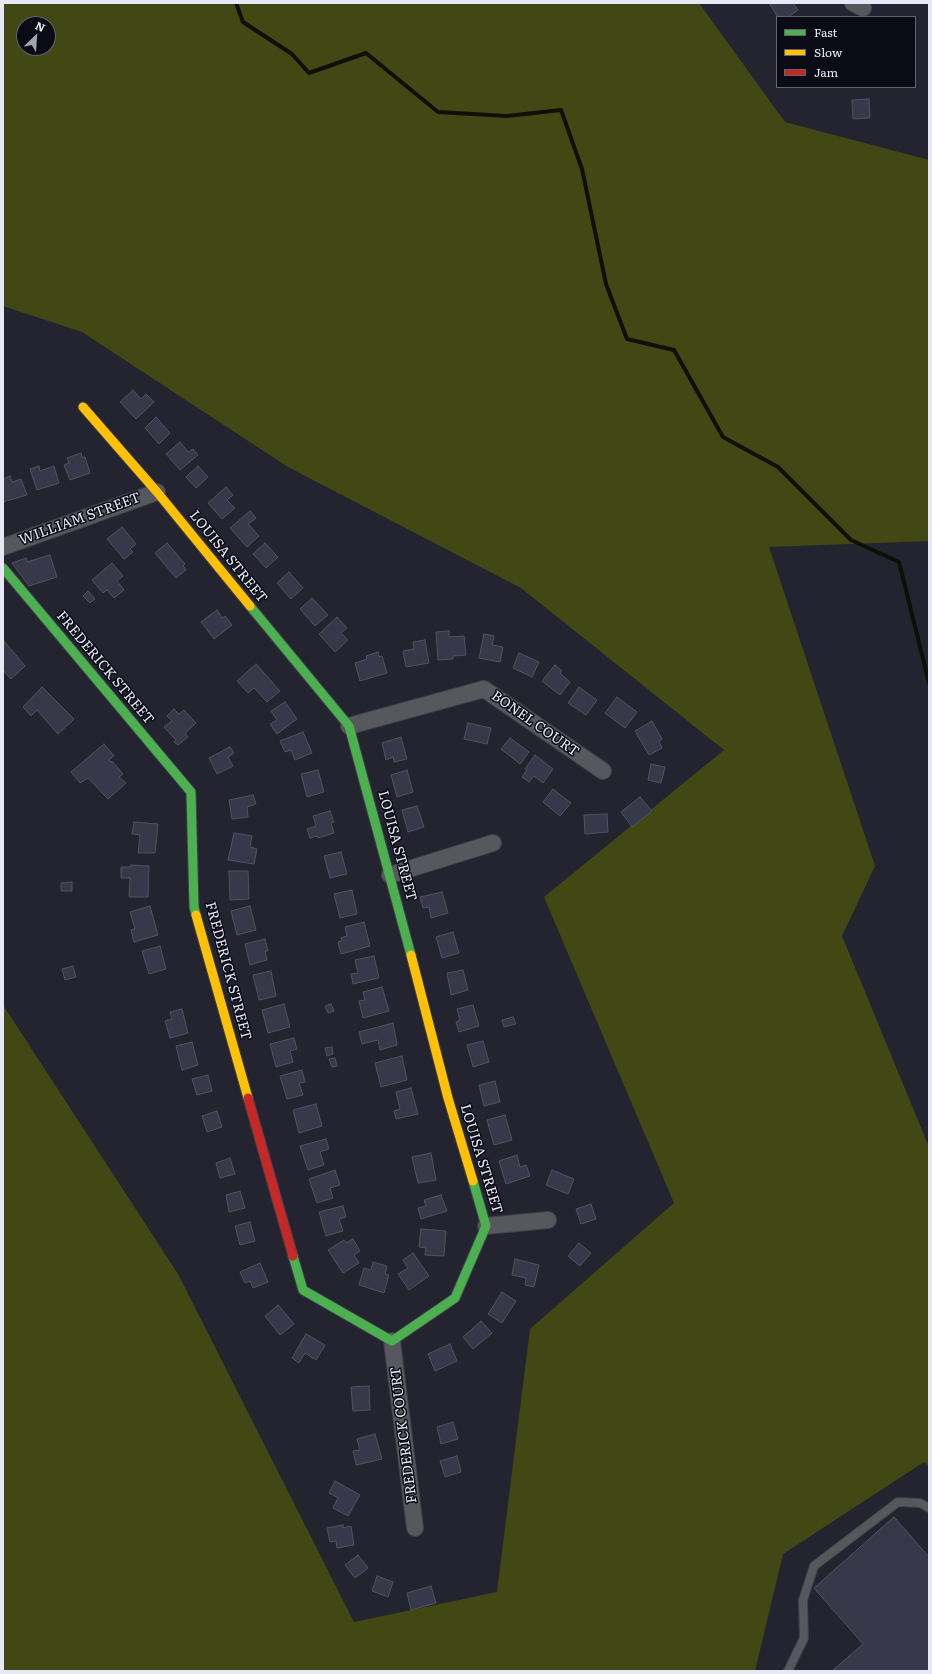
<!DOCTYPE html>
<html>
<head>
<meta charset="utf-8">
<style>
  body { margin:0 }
  #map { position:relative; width:932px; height:1674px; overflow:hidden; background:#23242f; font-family:Literata,serif }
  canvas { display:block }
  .frame { position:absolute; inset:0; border:4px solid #e6e8f6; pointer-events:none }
  .legend { position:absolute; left:776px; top:16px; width:140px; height:72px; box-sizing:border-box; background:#0a0b14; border:1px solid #62636e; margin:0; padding:5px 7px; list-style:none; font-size:12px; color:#e6e8f6 }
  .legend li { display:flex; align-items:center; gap:8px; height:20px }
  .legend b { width:20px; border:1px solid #62636e }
  .north { position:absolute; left:16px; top:16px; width:40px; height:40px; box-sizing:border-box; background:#0a0b14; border:1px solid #62636e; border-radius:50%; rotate:25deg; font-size:11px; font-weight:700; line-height:16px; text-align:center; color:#e6e8f6 }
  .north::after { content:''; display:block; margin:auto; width:14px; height:18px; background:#a2a3b0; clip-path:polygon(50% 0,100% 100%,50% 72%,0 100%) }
</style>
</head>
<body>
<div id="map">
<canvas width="932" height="1674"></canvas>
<div class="frame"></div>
<ul class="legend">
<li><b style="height:5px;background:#4caf50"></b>Fast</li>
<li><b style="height:5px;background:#ffc107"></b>Slow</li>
<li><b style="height:5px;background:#c62828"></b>Jam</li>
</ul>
<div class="north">N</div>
</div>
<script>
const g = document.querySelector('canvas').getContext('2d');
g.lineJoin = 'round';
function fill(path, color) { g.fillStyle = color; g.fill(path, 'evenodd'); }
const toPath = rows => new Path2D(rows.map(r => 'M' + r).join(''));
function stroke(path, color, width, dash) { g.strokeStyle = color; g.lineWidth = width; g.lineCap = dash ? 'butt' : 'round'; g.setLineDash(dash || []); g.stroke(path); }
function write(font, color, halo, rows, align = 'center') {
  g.font = font + ' Literata,serif'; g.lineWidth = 3; g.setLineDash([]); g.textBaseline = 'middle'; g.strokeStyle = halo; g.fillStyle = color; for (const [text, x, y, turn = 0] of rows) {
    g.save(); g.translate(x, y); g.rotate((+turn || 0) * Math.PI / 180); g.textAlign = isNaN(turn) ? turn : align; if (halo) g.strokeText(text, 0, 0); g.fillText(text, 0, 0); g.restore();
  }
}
const forest = toPath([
  [3,3,699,3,785,122,929,160,929,541,769,547,875,866,842,936,929,1147,929,1466,924,1462,783,1554,755,1671,3,1671,3,1005,178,1274,354,1622,497,1592,530,1329,674,1203,544,897,724,750,521,588,288,467,82,332,3,306],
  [24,24,48,24,48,48,24,48]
]);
const stream = toPath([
  [236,3,243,22,292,54,309,73,366,53,438,112,507,116,561,110,582,169,606,284,627,339,674,350,723,437,778,467,851,540,899,562,929,683]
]);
const building = toPath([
  [769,3,793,3,798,10,788,17,778,17,769,3],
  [869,99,870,118,853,119,852,100,869,99],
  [133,390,141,399,146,394,154,402,136,419,120,402,133,390],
  [156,417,170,433,159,444,145,428,156,417],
  [180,442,188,452,193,449,198,455,180,470,166,454,180,442],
  [81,453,82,457,85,457,90,473,70,480,64,465,69,463,67,458,81,453],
  [39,466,40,471,54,466,59,483,37,490,30,469,39,466],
  [198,466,208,477,196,488,186,477,198,466],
  [10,476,12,482,21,479,27,495,3,502,3,479,10,476],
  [226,487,233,495,227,500,235,508,222,519,208,503,226,487],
  [250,511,256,518,248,524,259,536,247,547,230,528,250,511],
  [122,527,136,544,130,549,133,552,124,559,107,539,122,527],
  [167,543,185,564,183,566,186,570,176,578,155,553,167,543],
  [265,543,278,557,266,568,253,554,265,543],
  [50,555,57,577,29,586,12,563,26,558,27,562,50,555],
  [112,563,123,576,117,581,124,590,114,598,107,590,103,593,92,580,112,563],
  [289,572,303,588,291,599,277,583,289,572],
  [88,591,95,599,90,603,83,596,88,591],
  [312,598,328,615,315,626,300,609,312,598],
  [217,610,222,618,225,616,232,625,214,639,201,622,217,610],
  [337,617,347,628,341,633,348,640,335,652,319,634,337,617],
  [449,631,449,637,464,636,466,655,453,656,453,659,438,660,436,632,449,631],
  [484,634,494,636,492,645,503,647,500,662,479,658,484,634],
  [425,640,429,663,406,667,403,651,414,649,413,642,425,640],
  [4,641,25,666,11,679,3,670,4,641],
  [378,652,379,657,382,656,387,673,360,681,355,663,367,659,366,656,378,652],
  [519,653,539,662,532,677,513,668,519,653],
  [256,664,280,691,267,702,254,688,248,693,237,681,256,664],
  [555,665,562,671,560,673,570,682,560,695,542,681,555,665],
  [42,687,74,719,58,734,37,710,31,716,23,707,42,687],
  [579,687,597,700,586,715,568,703,579,687],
  [617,697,637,712,625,728,605,713,617,697],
  [285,702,297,719,277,734,270,724,277,720,271,711,285,702],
  [174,709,179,714,184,710,196,723,185,733,188,737,178,745,174,742,176,740,164,727,172,721,167,716,174,709],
  [652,721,662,739,659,741,662,748,649,755,635,731,652,721],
  [468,723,491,728,487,744,464,739,468,723],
  [303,732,312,753,295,760,291,750,285,752,280,741,303,732],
  [401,737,407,759,394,762,393,757,386,760,382,743,401,737],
  [510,738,529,752,520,764,501,749,510,738],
  [104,744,114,756,109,760,111,762,112,761,123,774,119,777,126,783,108,799,88,778,80,783,71,772,104,744],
  [230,747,234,753,228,757,233,766,217,774,209,758,230,747],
  [535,755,553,769,543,783,534,776,529,782,522,777,527,770,525,769,535,755],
  [651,764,665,767,661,783,648,780,651,764],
  [318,770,324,792,307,797,301,774,318,770],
  [407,770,413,792,397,797,391,775,407,770],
  [553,789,571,803,560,816,543,802,553,789],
  [253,795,256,804,247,807,248,817,232,819,229,800,253,795],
  [640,797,652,811,632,827,621,812,640,797],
  [417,806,424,827,408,832,402,810,417,806],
  [330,811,334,822,331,823,334,833,318,838,317,836,310,838,307,829,316,826,313,816,330,811],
  [607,814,608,832,585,834,584,815,607,814],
  [134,822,158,824,155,853,138,853,140,835,132,834,134,822],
  [234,833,252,836,250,847,257,849,254,864,228,860,234,833],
  [341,852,347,874,330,878,324,856,341,852],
  [131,865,149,866,148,897,129,897,130,878,121,878,121,867,131,867,131,865],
  [229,871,248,871,249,899,230,900,229,871],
  [72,882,72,891,61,891,61,883,72,882],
  [352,890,357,914,340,918,334,894,352,890],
  [442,892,448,913,431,918,429,907,423,908,420,897,442,892],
  [150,906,158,935,134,942,131,930,135,929,130,912,150,906],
  [250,906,256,930,237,935,231,911,250,906],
  [364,922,370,946,341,954,338,942,342,941,341,938,347,936,345,927,364,922],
  [453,932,459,953,442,958,436,937,453,932],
  [265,939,268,951,265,951,267,960,250,965,245,944,265,939],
  [160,946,166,969,149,974,142,951,160,946],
  [374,956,379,978,353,984,351,974,358,973,355,960,374,956],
  [73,966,76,977,65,980,62,969,73,966],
  [463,970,468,990,451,995,447,973,463,970],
  [271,971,276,996,259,1000,253,975,271,971],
  [382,987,389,1011,363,1018,359,1001,365,1000,363,992,382,987],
  [284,1004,290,1027,268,1033,262,1010,284,1004],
  [331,1004,334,1011,328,1013,325,1006,331,1004],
  [473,1005,479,1026,459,1032,456,1022,460,1020,457,1009,473,1005],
  [182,1009,188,1033,170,1038,165,1021,172,1019,170,1012,182,1009],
  [513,1017,516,1024,504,1027,502,1020,513,1017],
  [393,1023,397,1045,380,1050,378,1040,362,1044,359,1032,393,1023],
  [294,1038,297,1049,290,1051,293,1062,276,1067,270,1044,294,1038],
  [483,1041,489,1062,473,1067,467,1045,483,1041],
  [192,1042,198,1065,182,1070,176,1046,192,1042],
  [332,1047,333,1054,327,1056,325,1048,332,1047],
  [402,1056,407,1080,381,1087,375,1063,402,1056],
  [335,1058,337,1066,332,1067,329,1059,335,1058],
  [302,1070,305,1082,299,1083,303,1095,287,1099,280,1076,302,1070],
  [208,1075,212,1091,197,1095,192,1079,208,1075],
  [495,1081,500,1102,484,1106,479,1085,495,1081],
  [411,1088,418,1114,396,1119,394,1111,400,1109,396,1092,411,1088],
  [316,1104,322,1126,299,1133,293,1110,316,1104],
  [217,1111,222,1127,207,1132,202,1116,217,1111],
  [505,1115,512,1140,494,1145,487,1120,505,1115],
  [326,1139,329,1149,320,1152,324,1165,308,1170,300,1146,326,1139],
  [431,1153,436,1180,418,1183,412,1157,431,1153],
  [517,1155,520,1167,526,1165,530,1176,506,1184,499,1161,517,1155],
  [230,1158,235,1174,220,1178,216,1163,230,1158],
  [335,1170,340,1185,330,1188,333,1198,317,1203,309,1179,335,1170],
  [552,1170,574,1179,568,1194,546,1185,552,1170],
  [240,1191,245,1208,229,1212,226,1195,240,1191],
  [441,1195,447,1211,421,1219,418,1208,426,1206,424,1200,441,1195],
  [591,1204,596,1219,581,1224,576,1209,591,1204],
  [343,1206,346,1217,339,1219,343,1231,326,1236,319,1212,343,1206],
  [250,1222,255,1241,240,1245,235,1226,250,1222],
  [421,1229,446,1231,444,1256,425,1255,426,1248,419,1247,421,1229],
  [353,1239,360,1251,354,1255,359,1263,343,1273,328,1250,344,1240,346,1243,353,1239],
  [579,1243,591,1253,580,1266,568,1256,579,1243],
  [413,1253,429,1276,409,1290,398,1274,408,1268,403,1260,413,1253],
  [515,1259,539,1265,534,1287,525,1285,526,1278,512,1275,515,1259],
  [373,1262,387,1266,385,1274,389,1275,384,1293,359,1285,364,1268,371,1270,373,1262],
  [260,1263,268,1282,253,1288,250,1281,245,1283,240,1272,260,1263],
  [502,1292,516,1301,502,1323,488,1314,502,1292],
  [278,1305,294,1324,280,1335,265,1316,278,1305],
  [481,1321,492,1333,473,1349,463,1337,481,1321],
  [306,1334,325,1345,316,1360,305,1353,299,1363,292,1358,306,1334],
  [450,1344,457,1361,435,1371,428,1354,450,1344],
  [369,1386,370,1410,353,1411,351,1387,369,1386],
  [453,1422,458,1439,441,1444,437,1427,453,1422],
  [375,1434,382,1459,356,1465,353,1451,360,1450,357,1439,375,1434],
  [457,1456,461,1472,445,1477,440,1461,457,1456],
  [335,1481,360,1495,348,1516,333,1508,338,1498,329,1493,335,1481],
  [894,1517,929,1557,929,1671,832,1671,863,1644,814,1588,894,1517],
  [343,1525,343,1528,351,1526,354,1545,337,1548,336,1541,330,1542,327,1528,343,1525],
  [358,1555,368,1568,355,1578,345,1565,358,1555],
  [377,1576,393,1582,388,1597,372,1591,377,1576],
  [431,1586,436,1603,411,1610,407,1593,431,1586]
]);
const lane = toPath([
  [788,1671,804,1638,803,1600,814,1566,898,1502,920,1503,929,1508]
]);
const street = toPath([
  [853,3,863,8],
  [3,547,157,492],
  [349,726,484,689,603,771],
  [390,875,493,843],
  [486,1226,548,1220],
  [392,1341,415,1528]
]);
const fast = toPath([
  [3,568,191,792,194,907,196,915],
  [250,606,349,726,411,955],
  [293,1256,303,1290,392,1341,455,1298,486,1226,473,1181]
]);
const slow = toPath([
  [83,407,157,492,250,606],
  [196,915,248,1098],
  [411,955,448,1098,473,1181]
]);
const jam = toPath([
  [248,1098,293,1256]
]);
const streetNames = [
  ["WILLIAM STREET",80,519,-20],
  ["LOUISA STREET",228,557,51],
  ["FREDERICK STREET",105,668,50],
  ["BONEL COURT",535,724,35],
  ["LOUISA STREET",397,846,75],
  ["FREDERICK STREET",228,971,75],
  ["LOUISA STREET",481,1159,73],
  ["FREDERICK COURT",404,1435,-97]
];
fill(forest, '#424814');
stroke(stream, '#0e1004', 4);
fill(building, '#37394a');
stroke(building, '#51535c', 1);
stroke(lane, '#3f404a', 10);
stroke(street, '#3f404a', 18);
stroke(fast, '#3f404a', 11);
stroke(slow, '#3f404a', 11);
stroke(jam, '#3f404a', 11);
stroke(lane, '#57585d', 8);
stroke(street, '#57585d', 16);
stroke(fast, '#4caf50', 9);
stroke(slow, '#ffc107', 9);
stroke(jam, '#c62828', 9);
write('14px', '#e6e8f6', '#0a0b14', streetNames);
</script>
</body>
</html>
